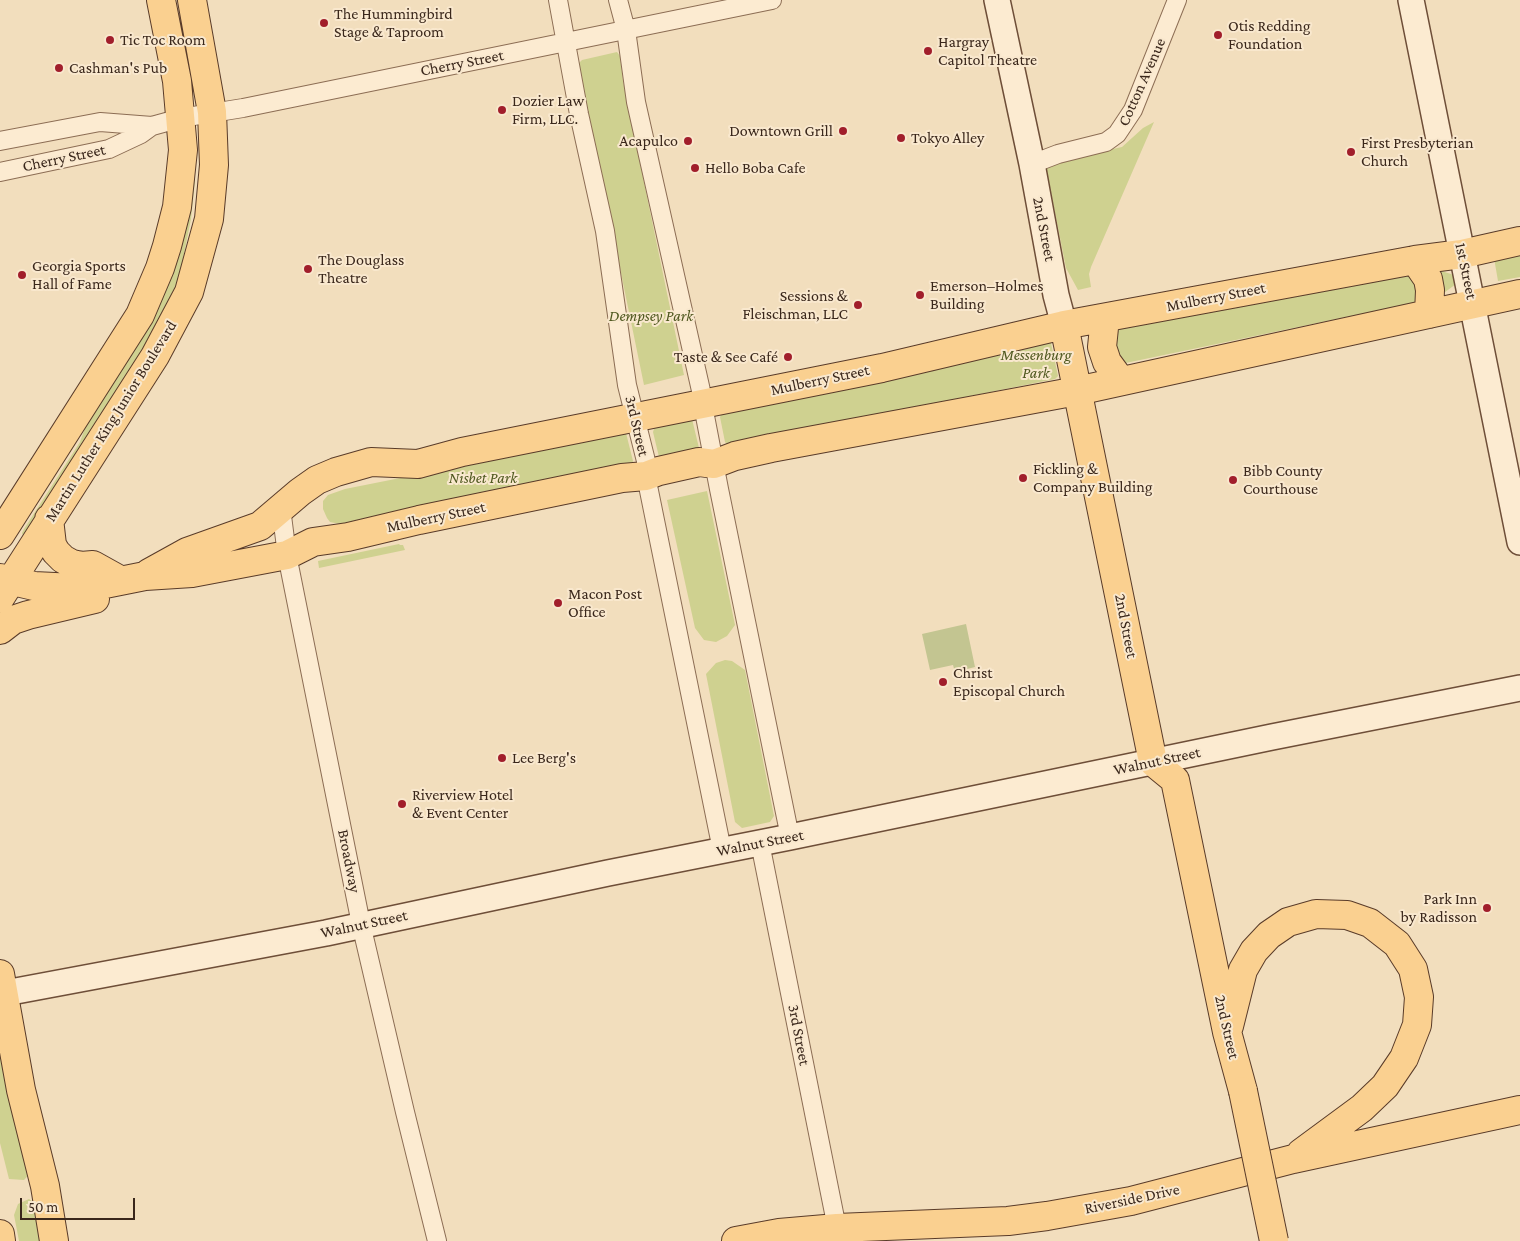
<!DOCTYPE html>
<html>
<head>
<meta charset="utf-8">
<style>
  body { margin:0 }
  #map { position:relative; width:1520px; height:1241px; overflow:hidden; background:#f2debd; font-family:"Crimson Pro",serif }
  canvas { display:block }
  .scale { position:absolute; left:20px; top:1198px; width:115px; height:22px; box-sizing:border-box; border:2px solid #3a271b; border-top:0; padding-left:6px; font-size:15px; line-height:18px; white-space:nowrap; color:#3a271b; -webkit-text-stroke:4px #f9e8ce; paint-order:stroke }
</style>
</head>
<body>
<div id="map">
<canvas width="1520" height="1241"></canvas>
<div class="scale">50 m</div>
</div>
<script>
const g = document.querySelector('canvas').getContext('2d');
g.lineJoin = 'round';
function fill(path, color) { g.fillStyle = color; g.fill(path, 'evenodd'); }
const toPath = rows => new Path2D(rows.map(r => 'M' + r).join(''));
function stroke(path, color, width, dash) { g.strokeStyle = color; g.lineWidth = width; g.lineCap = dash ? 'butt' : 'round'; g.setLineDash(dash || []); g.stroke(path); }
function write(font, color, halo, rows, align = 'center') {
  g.font = font + ' "Crimson Pro",serif'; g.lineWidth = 4; g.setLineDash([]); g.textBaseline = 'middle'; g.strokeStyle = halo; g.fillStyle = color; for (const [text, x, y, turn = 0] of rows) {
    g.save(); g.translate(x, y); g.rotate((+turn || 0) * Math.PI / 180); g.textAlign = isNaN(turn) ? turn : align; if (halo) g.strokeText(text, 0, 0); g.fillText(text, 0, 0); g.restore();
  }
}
const green = toPath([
  [617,52,620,56,623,81,684,375,644,385,578,64,582,60],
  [1154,122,1091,267,1089,274,1091,287,1078,290,1066,268,1046,167,1062,160,1122,147,1143,128],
  [194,162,195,181,191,219,175,299,24,539,22,533,24,529,80,442,92,408],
  [1520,253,1520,277,1498,281,1494,258],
  [1432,268,1454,275,1456,284,1437,298,1097,369,1090,333],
  [1049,341,1051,343,1058,376,1055,379,728,445,725,442,720,417,722,413,884,381,1026,349],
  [692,419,699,448,697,450,659,457,653,432,655,426],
  [626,433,633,461,632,464,340,524,330,522,327,518,323,509,323,501,328,495,345,489],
  [707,491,735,625,727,636,716,642,704,640,695,628,667,500],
  [399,544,400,545,403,545,405,550,319,568,318,561],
  [725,660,732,661,745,670,774,816,770,822,742,828,735,822,706,674,716,663],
  [0,1048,34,1169,24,1180,9,1179,0,1143],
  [29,1199,39,1206,46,1241,19,1241,14,1215,18,1204]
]);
const cemetery = toPath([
  [966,624,975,667,955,672,953,665,930,670,922,634]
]);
const street = toPath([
  [558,0,579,114,605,231,627,385,646,461,646,476,722,850],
  [618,0,626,30,636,102,704,404,705,416,719,489,790,837],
  [0,141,100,122,152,126],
  [1032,164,1058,154,1106,142,1117,134,1133,110,1177,0],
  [0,172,109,149,141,134,152,126,181,118,243,108,772,0],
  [281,508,287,555,361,924,405,1112,437,1241],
  [760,843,837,1228]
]);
const secondary = toPath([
  [997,0,1032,164,1056,295,1064,325],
  [1411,0,1520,542],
  [0,994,326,933,608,873,790,837,1272,737,1520,688]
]);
const primary = toPath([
  [1415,260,1428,279,1430,290,1429,314],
  [1105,318,1102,347,1107,362,1121,381],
  [1064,325,1153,762,1175,780,1227,1032,1243,1091],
  [49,519,52,545,56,552,63,559,72,564,81,566,93,565,120,580],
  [0,535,140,315,160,268,167,246,177,207,183,150,177,81,161,0],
  [149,573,187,552,260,526,300,492,317,480,336,472,371,462,418,464,462,452,882,368,1064,325,1415,260,1462,254,1520,241],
  [0,578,34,586,75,588,105,584,145,576,192,573,287,555,313,542,348,537,419,520,622,478,646,476,659,471,699,462,714,464,735,456,771,448,1077,391,1520,294],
  [0,598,155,356,189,292,209,219,214,165,212,112,192,0],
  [0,630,13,620,28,615,95,599],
  [0,974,21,1090,45,1186,54,1241],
  [1229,1026,1243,970,1254,951,1269,935,1288,922,1316,914,1347,915,1370,923,1397,944,1413,969,1419,997,1417,1025,1404,1058,1385,1086,1362,1108,1301,1153],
  [0,1234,1,1241],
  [736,1241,779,1233,837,1228,1008,1221,1047,1216,1131,1201,1293,1159,1520,1110]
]);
const primaryBridge = toPath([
  [1243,1091,1274,1241]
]);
const markers = [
  [324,23,5,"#a11e2b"],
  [1218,35,5,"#a11e2b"],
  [110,40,5,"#a11e2b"],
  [928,51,5,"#a11e2b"],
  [59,68,5,"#a11e2b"],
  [502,110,5,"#a11e2b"],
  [843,131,5,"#a11e2b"],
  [901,138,5,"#a11e2b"],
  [688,141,5,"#a11e2b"],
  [1351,152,5,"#a11e2b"],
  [695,168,5,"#a11e2b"],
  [308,269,5,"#a11e2b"],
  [22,275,5,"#a11e2b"],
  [920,295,5,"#a11e2b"],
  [858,305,5,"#a11e2b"],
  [788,357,5,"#a11e2b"],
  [1023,478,5,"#a11e2b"],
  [1233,480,5,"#a11e2b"],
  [558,603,5,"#a11e2b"],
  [943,682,5,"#a11e2b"],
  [502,758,5,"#a11e2b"],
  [402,804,5,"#a11e2b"],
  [1487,908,5,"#a11e2b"]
];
const poiNames = [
  ["The Hummingbird",334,14],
  ["Stage & Taproom",334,32],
  ["Otis Redding",1228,26],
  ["Foundation",1228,44],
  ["Tic Toc Room",120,40],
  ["Hargray",938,42],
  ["Capitol Theatre",938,60],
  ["Cashman's Pub",69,68],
  ["Dozier Law",512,101],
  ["Firm, LLC.",512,119],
  ["Downtown Grill",833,131,"right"],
  ["Tokyo Alley",911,138],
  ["Acapulco",678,141,"right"],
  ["First Presbyterian",1361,143],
  ["Church",1361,161],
  ["Hello Boba Cafe",705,168],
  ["The Douglass",318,260],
  ["Theatre",318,278],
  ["Georgia Sports",32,266],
  ["Hall of Fame",32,284],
  ["Emerson–Holmes",930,286],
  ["Building",930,304],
  ["Sessions &",848,296,"right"],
  ["Fleischman, LLC",848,314,"right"],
  ["Taste & See Café",778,357,"right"],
  ["Fickling &",1033,469],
  ["Company Building",1033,487],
  ["Bibb County",1243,471],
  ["Courthouse",1243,489],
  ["Macon Post",568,594],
  ["Office",568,612],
  ["Christ",953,673],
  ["Episcopal Church",953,691],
  ["Lee Berg's",512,758],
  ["Riverview Hotel",412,795],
  ["& Event Center",412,813],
  ["Park Inn",1477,899,"right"],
  ["by Radisson",1477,917,"right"]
];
const streetNames = [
  ["Cherry Street",462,63,-11],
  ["Cotton Avenue",1142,82,-66],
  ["Cherry Street",64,158,-12],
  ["2nd Street",1044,229,79],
  ["1st Street",1466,271,78],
  ["Mulberry Street",1216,297,-11],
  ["Mulberry Street",820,380,-12],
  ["Martin Luther King Junior Boulevard",111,421,-58],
  ["3rd Street",637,426,77],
  ["Mulberry Street",436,517,-12],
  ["2nd Street",1126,626,79],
  ["Walnut Street",1157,761,-12],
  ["Walnut Street",760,843,-11],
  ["Broadway",349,861,79],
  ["Walnut Street",364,924,-12],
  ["2nd Street",1227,1027,77],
  ["3rd Street",799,1035,79],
  ["Riverside Drive",1132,1199,-12]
];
const parkNames = [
  ["Dempsey Park",651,316],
  ["Messenburg",1036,355],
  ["Park",1036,373],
  ["Nisbet Park",483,478]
];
fill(green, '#cfd190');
fill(cemetery, '#c3c591');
stroke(street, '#8c6d54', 20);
stroke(secondary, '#6e4e38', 28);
stroke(primary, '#593b29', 30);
stroke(street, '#fcebd1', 18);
stroke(secondary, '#fcebd1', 25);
stroke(primary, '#fad090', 28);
stroke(primaryBridge, '#593b29', 30, []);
stroke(primaryBridge, '#fad090', 28);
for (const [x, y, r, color] of markers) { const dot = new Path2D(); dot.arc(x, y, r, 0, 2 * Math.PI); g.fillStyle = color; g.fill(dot); stroke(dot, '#f9e8ce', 2); }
write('16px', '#3a271b', '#f9e8ce', poiNames, 'left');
write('16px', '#3a271b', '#f9e8ce', streetNames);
write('italic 16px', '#4f581f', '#f9e8ce', parkNames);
</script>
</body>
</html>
